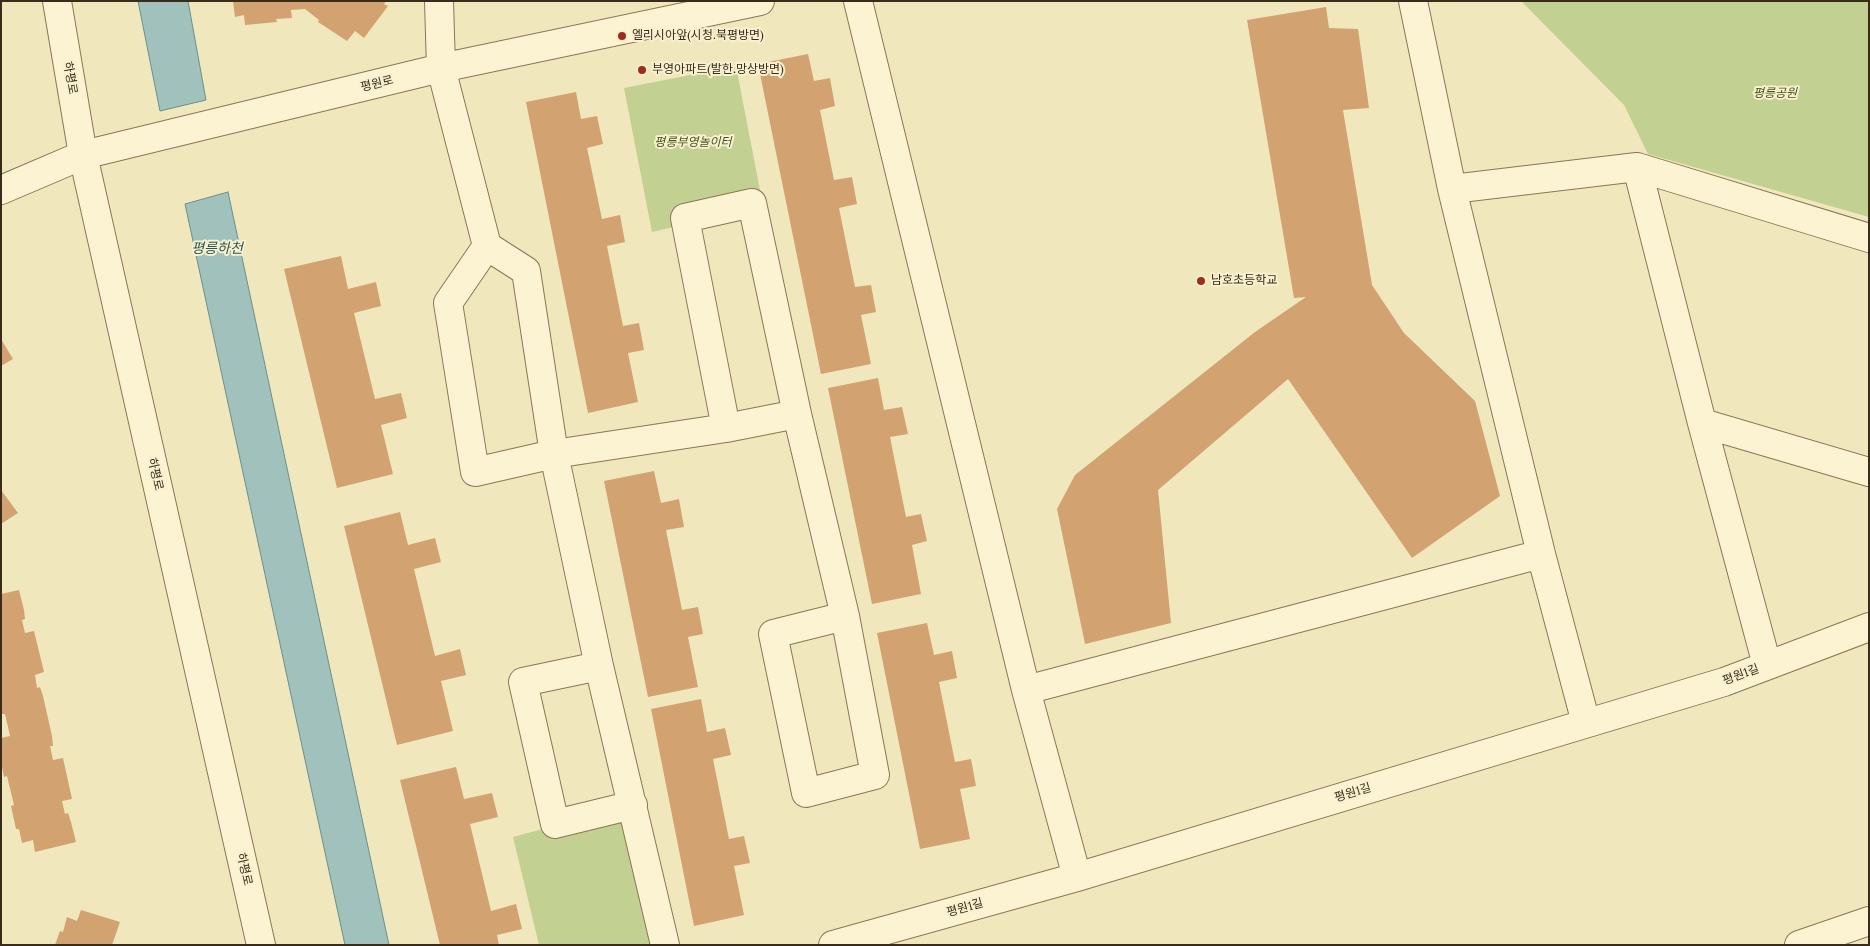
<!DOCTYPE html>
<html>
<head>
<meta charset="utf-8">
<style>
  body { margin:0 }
  #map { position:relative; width:1870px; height:946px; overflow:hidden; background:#f1e7bd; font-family:Lora,serif }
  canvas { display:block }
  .frame { position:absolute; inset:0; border:2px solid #392c1b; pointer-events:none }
</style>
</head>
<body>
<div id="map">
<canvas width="1870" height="946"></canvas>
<div class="frame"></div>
</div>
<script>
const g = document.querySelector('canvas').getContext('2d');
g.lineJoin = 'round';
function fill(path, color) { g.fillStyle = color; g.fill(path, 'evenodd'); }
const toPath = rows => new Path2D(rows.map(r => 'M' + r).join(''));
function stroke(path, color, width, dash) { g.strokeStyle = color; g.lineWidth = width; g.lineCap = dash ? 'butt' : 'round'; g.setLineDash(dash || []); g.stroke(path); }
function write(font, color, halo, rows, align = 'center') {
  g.font = font + ' Lora,"Noto Sans KR",serif'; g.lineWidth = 4; g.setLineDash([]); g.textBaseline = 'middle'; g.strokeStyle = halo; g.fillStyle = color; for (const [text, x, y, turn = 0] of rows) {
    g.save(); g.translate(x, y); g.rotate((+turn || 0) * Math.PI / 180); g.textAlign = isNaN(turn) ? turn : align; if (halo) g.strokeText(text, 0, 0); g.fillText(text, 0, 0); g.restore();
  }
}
const green = toPath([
  [1521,1,1869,1,1869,217,1648,154,1624,105],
  [736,66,763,206,652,232,624,88],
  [633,805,662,945,539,945,513,837]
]);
const water = toPath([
  [138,1,188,1,206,100,160,111,138,1],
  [228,192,389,945,345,945,185,204,228,192]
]);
const building = toPath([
  [233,1,386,1,384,4,388,6,364,38,355,31,347,41,318,22,319,20,305,9,291,10,292,18,276,19,277,22,245,25,244,15,235,17],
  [1326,7,1329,28,1358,29,1369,108,1343,110,1372,285,1404,333,1475,401,1500,496,1412,558,1288,379,1158,490,1171,623,1085,644,1057,509,1075,475,1255,332,1306,297,1294,298,1247,20],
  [808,54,814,81,830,78,835,106,820,110,834,180,852,177,857,204,839,208,855,287,871,285,876,312,861,315,871,364,821,374,758,64],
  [576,92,581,119,597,116,603,144,587,148,602,219,620,215,625,242,607,246,623,326,639,323,644,350,628,353,638,402,588,413,526,102],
  [341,256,348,289,376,282,381,306,354,313,375,399,401,393,407,418,381,425,393,474,337,488,284,269],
  [1,339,13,359,1,366],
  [878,378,884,410,902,407,908,434,890,437,906,517,921,514,927,541,912,545,921,594,872,604,828,388],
  [654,471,661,503,679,499,684,527,666,530,682,610,698,607,703,634,688,637,698,687,648,697,604,481],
  [1,490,18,513,1,524],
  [400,512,408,545,435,538,441,562,414,569,435,656,460,649,466,675,441,681,453,731,397,745,344,526],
  [19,590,24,610,25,619,22,620,25,633,34,631,44,672,35,675,37,688,40,687,43,696,52,736,53,746,50,746,53,760,63,758,72,799,62,801,65,814,68,813,71,822,76,842,35,852,33,840,22,843,19,829,16,829,11,806,14,805,7,776,4,777,1,762,1,738,10,736,5,714,1,714,1,594],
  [927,623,934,655,952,651,957,678,939,682,955,762,971,759,976,786,960,789,970,839,920,849,877,633],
  [701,699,707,732,725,728,731,755,713,759,729,839,744,836,750,863,734,866,744,915,694,926,651,709],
  [456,767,464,799,492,793,498,817,470,824,491,911,516,904,522,929,497,935,499,945,440,945,400,780],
  [81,910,120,922,112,945,55,945,60,931,63,932,67,917,77,921]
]);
const minor = toPath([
  [57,1,83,155,261,945],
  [439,1,441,68,487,246,526,271,554,454,599,666,665,945],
  [858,1,1026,690,1077,877],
  [1413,1,1452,189,1637,167,1869,238],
  [1637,167,1702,423,1767,665],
  [1452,189,1541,554,1586,723],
  [1,190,83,155,441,68,760,1],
  [487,246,448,303,475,472,554,454,726,428,797,414],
  [1702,423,1869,472],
  [726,428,685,218,752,203,797,414,845,616,875,775,806,793,773,634,845,616],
  [599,666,523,682,555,824,633,805],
  [1026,690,1541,554],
  [833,945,1077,877,1724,682,1869,627],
  [1799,945,1869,921]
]);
const markers = [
  [622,36,5,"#9e2c20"],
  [642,70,5,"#9e2c20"],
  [1201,281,5,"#9e2c20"]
];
const poiNames = [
  ["엘리시아앞(시청.북평방면)",632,36],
  ["부영아파트(발한.망상방면)",652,70],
  ["남호초등학교",1211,281]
];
const streetNames = [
  ["하평로",70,78,80],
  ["평원로",377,84,-14],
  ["하평로",155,474,77],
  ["평원1길",1741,675,-20],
  ["평원1길",1353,793,-17],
  ["하평로",244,869,77],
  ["평원1길",965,908,-16]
];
const parkNames = [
  ["평릉공원",1775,94],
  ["평릉부영놀이터",693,143]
];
const waterNames = [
  ["평릉하천",217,249]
];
fill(green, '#c2d091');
fill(water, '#a1c2bc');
stroke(water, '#68908a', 1);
fill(building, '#d2a370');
stroke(minor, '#8a7755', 30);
stroke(minor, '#fbf3d1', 28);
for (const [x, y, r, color] of markers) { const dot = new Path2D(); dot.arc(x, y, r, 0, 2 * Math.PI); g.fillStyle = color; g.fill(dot); stroke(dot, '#f8f0ce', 2); }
write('12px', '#392c1b', '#f8f0ce', poiNames, 'left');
write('12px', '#392c1b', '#f8f0ce', streetNames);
write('italic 12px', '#435720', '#f8f0ce', parkNames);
write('italic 14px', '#29585a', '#f8f0ce', waterNames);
</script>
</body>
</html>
